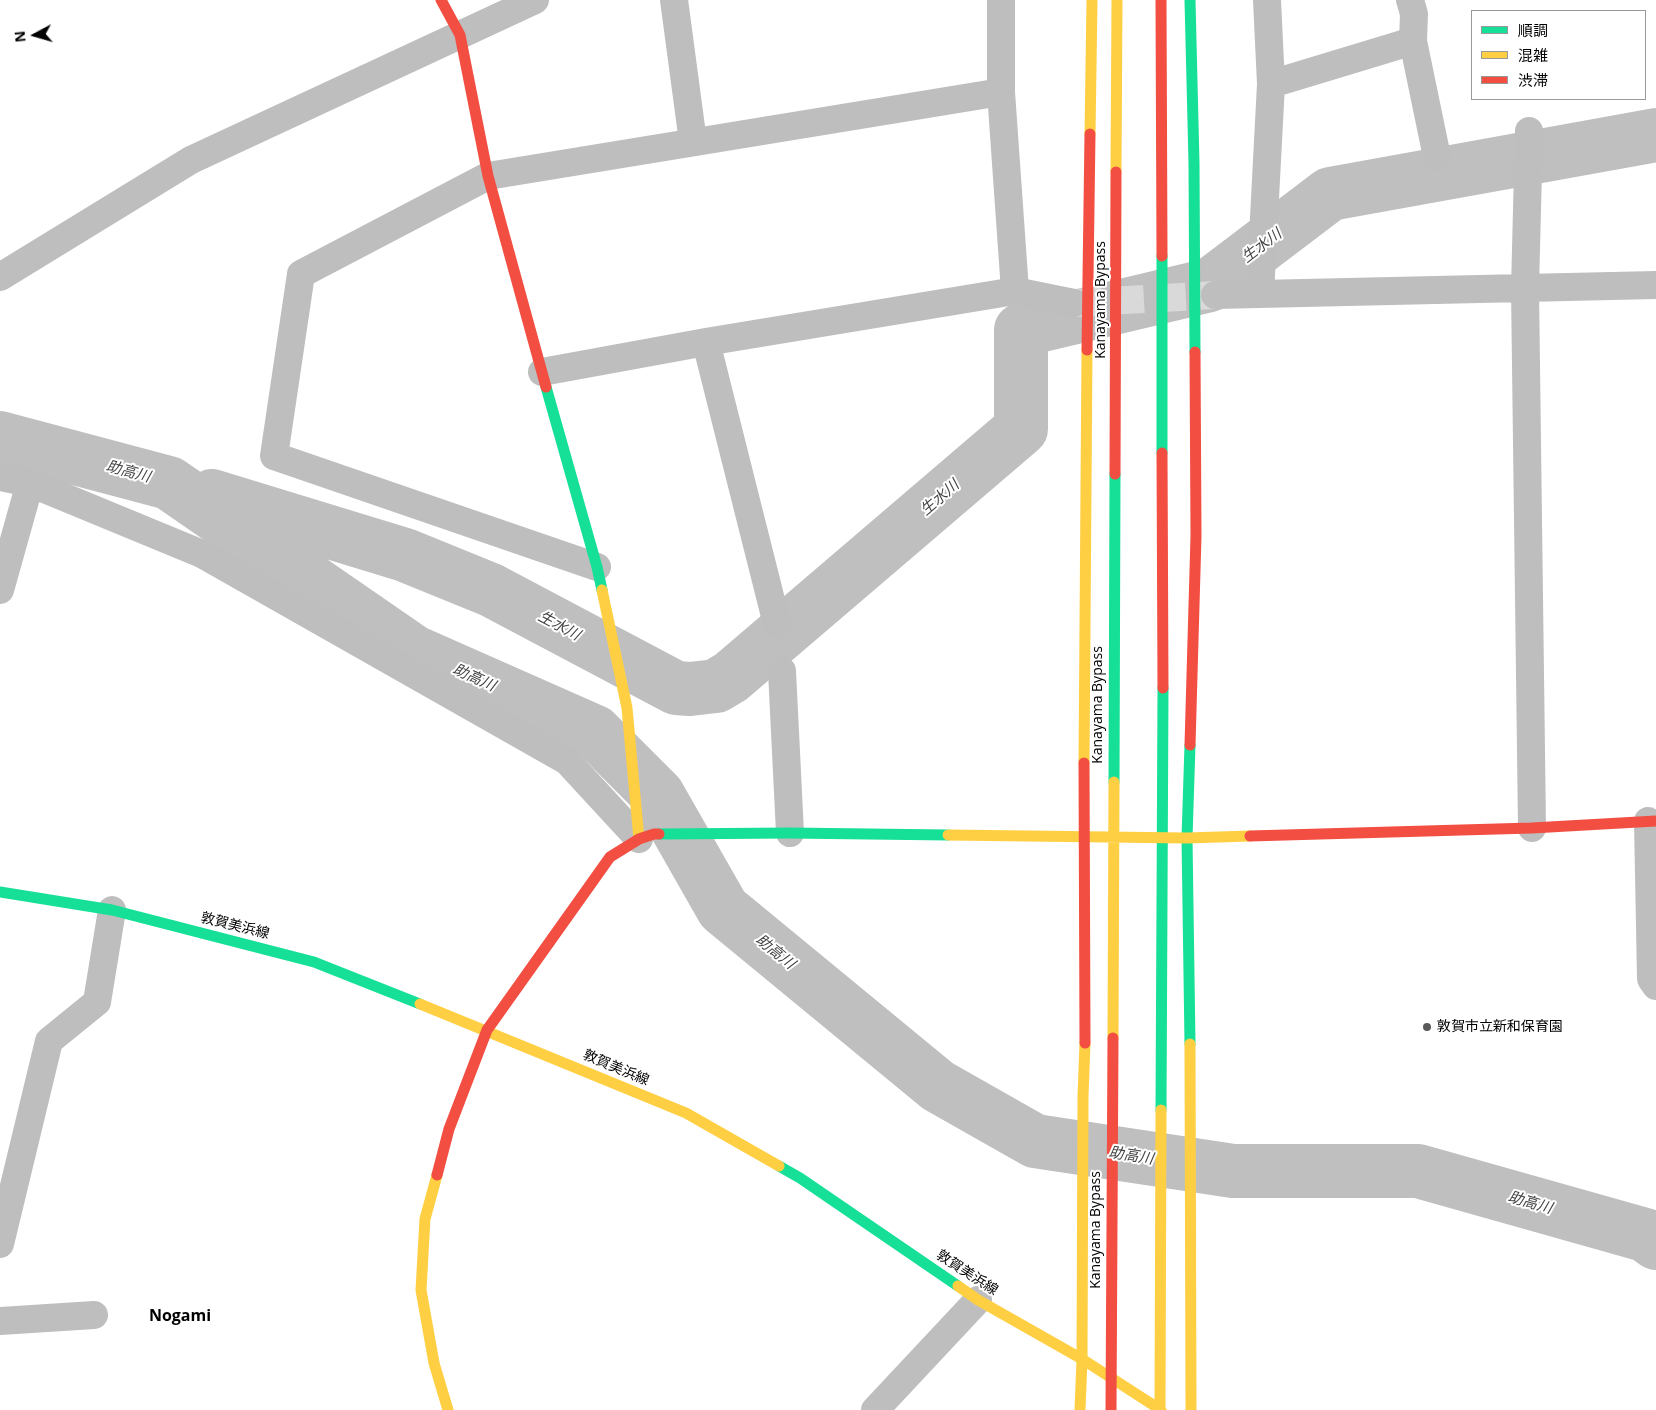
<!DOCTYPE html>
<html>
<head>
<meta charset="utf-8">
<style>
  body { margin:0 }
  #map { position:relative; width:1656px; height:1410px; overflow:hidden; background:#fff; font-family:"Open Sans","Noto Sans JP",sans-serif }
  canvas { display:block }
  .legend { position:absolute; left:1471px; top:10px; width:175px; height:90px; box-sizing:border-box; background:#fff; border:1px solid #999; margin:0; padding:6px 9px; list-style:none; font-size:15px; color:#000 }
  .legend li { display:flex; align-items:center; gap:10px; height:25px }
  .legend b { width:25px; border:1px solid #999 }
  .north { position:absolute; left:10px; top:10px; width:50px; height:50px; -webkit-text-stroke:4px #fff; paint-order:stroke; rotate:264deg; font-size:14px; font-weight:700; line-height:20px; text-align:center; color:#000 }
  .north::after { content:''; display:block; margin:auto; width:18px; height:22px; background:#000; clip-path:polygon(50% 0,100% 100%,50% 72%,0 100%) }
</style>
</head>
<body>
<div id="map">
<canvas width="1656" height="1410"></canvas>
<ul class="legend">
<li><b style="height:6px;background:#16e098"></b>順調</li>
<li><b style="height:6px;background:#ffcf43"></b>混雑</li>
<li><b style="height:6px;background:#f24e42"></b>渋滞</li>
</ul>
<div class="north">N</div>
</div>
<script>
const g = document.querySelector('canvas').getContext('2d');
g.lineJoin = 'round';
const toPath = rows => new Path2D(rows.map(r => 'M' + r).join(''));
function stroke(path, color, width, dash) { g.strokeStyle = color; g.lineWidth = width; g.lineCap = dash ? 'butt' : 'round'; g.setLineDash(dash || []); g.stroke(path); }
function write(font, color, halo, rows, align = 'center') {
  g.font = font + ' "Open Sans","Noto Sans JP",sans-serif'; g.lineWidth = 4; g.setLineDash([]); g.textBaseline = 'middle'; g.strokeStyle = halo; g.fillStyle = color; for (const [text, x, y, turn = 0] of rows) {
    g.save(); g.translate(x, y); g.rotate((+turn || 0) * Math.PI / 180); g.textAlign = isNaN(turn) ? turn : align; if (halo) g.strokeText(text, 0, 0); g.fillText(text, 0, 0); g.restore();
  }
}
const river = toPath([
  [0,438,169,483,414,652,595,732,658,795,723,909,938,1086,1035,1141,1233,1171,1418,1171,1645,1235,1656,1243],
  [212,496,405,555,491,590,676,688,690,689,716,686,731,677,1021,429,1021,330,1210,285,1330,194,1656,135]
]);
const streetTunnel = toPath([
  [1074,303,1215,295]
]);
const street = toPath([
  [674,0,693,142],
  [1001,0,1001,92,1015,291],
  [1410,0,1414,14,1413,41,1437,157],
  [1271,84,1413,41],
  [1529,131,1525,288,1532,828],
  [0,277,191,160,535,0],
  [1260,294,1271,84,1267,0],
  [1215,295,1656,285],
  [706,342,777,624],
  [542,372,706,342,1015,291,1074,303],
  [0,477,30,483,0,590],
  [30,483,202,554,567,761,639,839],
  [597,567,274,456,301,274,488,176,1001,92],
  [782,671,790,833],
  [1648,821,1651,979,1656,986],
  [0,1244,49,1041,97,1002,112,910],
  [0,1321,94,1315],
  [875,1410,978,1300]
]);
const fast = toPath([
  [1190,0,1194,163,1195,352],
  [1162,256,1162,453],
  [546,387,597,567,602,590],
  [1190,745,1187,838,1190,1044],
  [1114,782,1115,474],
  [659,834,790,833,948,835],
  [0,892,112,910,314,962,420,1004],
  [1161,1110,1163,688],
  [779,1166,800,1178,958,1286]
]);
const slow = toPath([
  [1090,134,1092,0],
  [1116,172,1117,0],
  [602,590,627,708,639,839],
  [1084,763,1087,350],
  [948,835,1187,838,1250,836],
  [420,1004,686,1113,779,1166],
  [1113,1038,1114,782],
  [1190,1044,1191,1410],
  [437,1175,425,1219,421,1290,434,1363,448,1410],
  [958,1286,978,1300,1082,1359,1161,1410],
  [1080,1410,1082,1359,1083,1096,1085,1043],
  [1160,1410,1161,1110]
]);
const jam = toPath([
  [441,0,460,35,488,176,546,387],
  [1161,0,1162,256],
  [1087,350,1090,134],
  [1162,453,1163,688],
  [1115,474,1116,172],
  [1190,745,1196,536,1195,352],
  [1084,763,1085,1043],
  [1250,836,1532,828,1656,821],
  [437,1175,449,1129,487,1030,610,857,639,839,654,834,659,834],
  [1111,1410,1113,1038]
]);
const markers = [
  [1427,1027,5,"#595959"]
];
const streetNames = [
  ["Kanayama Bypass",1101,300,-90],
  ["Kanayama Bypass",1098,705,-90],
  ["敦賀美浜線",235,926,14],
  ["敦賀美浜線",616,1068,23],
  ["Kanayama Bypass",1096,1230,-90],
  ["敦賀美浜線",967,1273,33]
];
const poiNames = [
  ["敦賀市立新和保育園",1437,1027]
];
const waterNames = [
  ["生水川",1262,246,-37],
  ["助高川",128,472,15],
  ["生水川",940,498,-41],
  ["生水川",559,626,28],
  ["助高川",474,678,24],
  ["助高川",775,952,39],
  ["助高川",1131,1156,9],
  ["助高川",1530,1203,16]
];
const quarterNames = [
  ["Nogami",180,1316]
];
stroke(river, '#bfbfbf', 54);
stroke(streetTunnel, '#d9d9d9', 28, [28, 14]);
stroke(street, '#bebebe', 28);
stroke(fast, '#16e098', 11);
stroke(slow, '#ffcf43', 11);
stroke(jam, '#f24e42', 11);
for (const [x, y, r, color] of markers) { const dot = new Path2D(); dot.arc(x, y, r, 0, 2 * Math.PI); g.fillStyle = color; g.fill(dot); stroke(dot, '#fff', 2); }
write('14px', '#000', '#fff', streetNames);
write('14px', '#000', '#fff', poiNames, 'left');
write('italic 15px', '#444', '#fff', waterNames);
write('bold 16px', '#000', '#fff', quarterNames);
</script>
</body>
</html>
